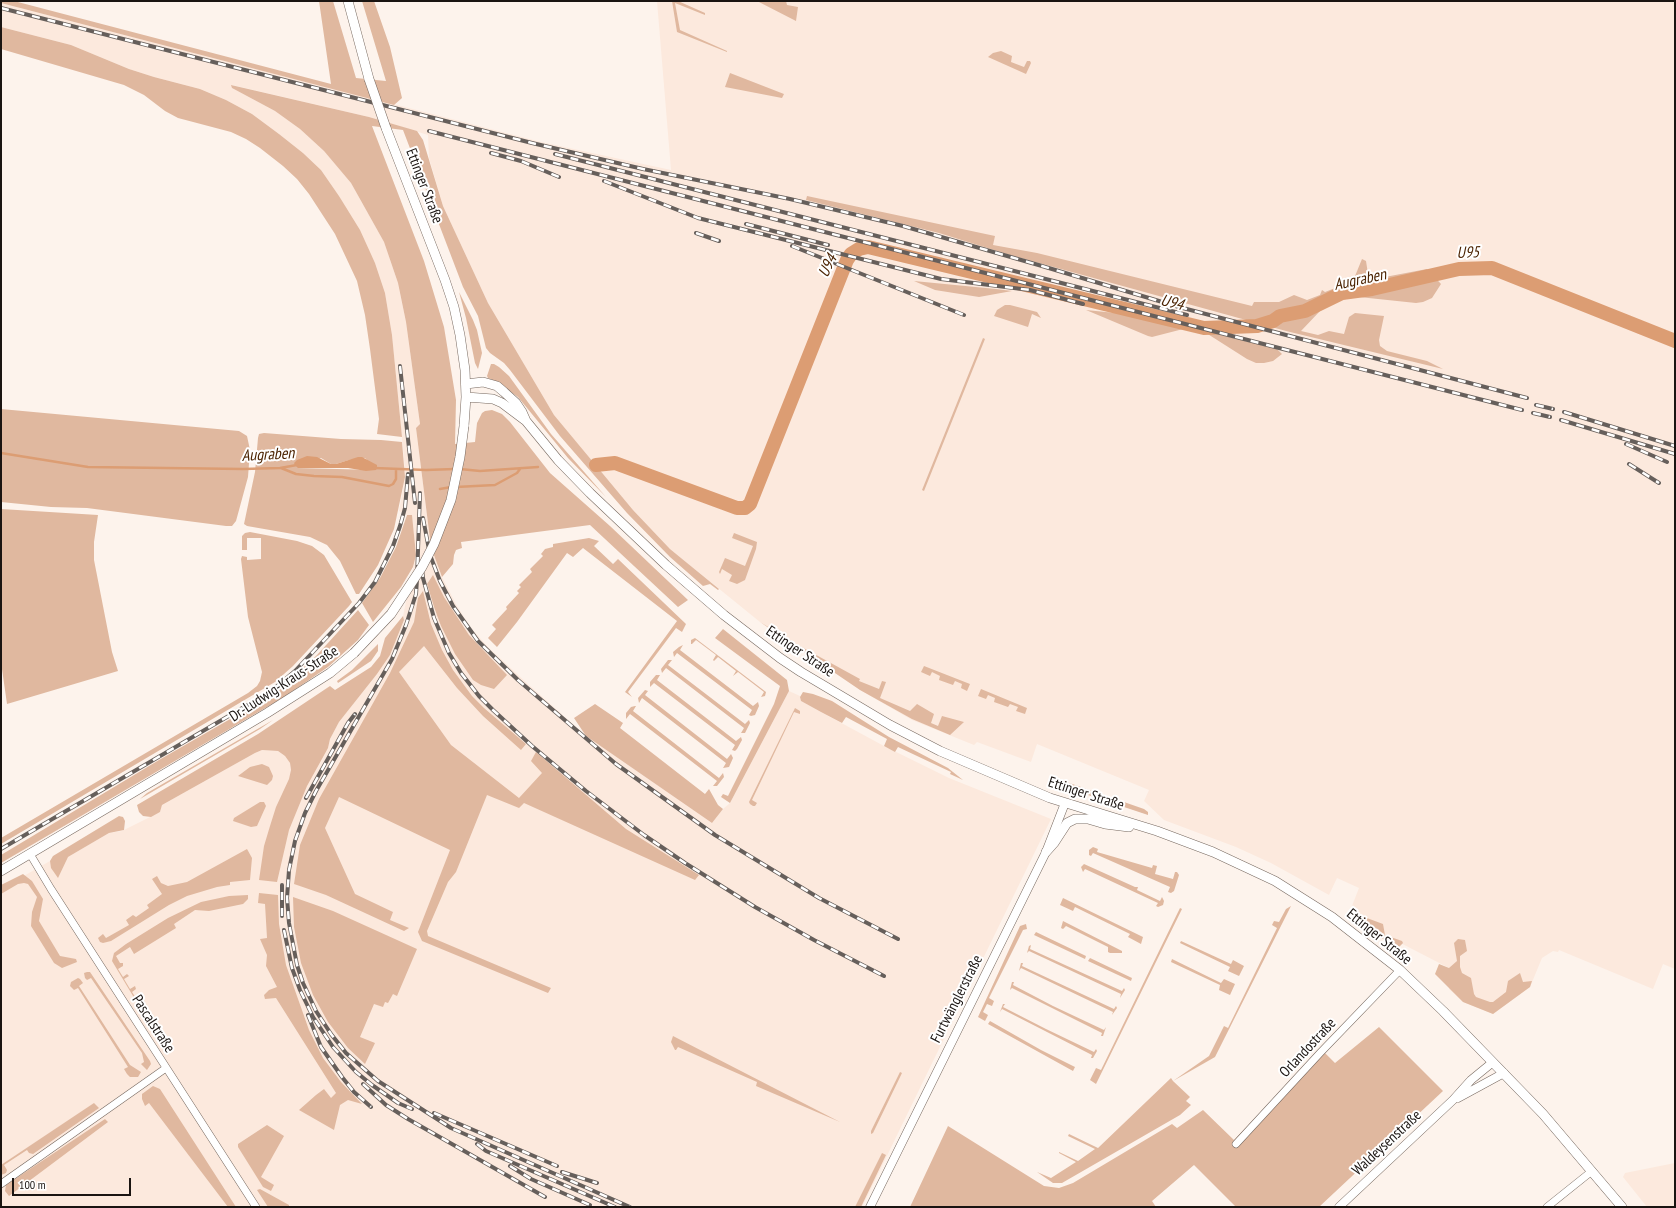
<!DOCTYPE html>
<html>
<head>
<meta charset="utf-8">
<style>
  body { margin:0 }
  #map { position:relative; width:1676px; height:1208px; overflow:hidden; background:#fdf3ec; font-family:"PT Sans Narrow",sans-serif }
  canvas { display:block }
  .frame { position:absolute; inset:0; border:2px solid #1a1411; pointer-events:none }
  .scale { position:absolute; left:12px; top:1178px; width:119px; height:18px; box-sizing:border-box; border:2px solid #1a1411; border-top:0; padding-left:5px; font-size:12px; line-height:14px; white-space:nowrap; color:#1a1411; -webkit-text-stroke:3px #fff; paint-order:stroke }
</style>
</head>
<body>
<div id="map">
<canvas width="1676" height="1208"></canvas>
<div class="frame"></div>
<div class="scale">100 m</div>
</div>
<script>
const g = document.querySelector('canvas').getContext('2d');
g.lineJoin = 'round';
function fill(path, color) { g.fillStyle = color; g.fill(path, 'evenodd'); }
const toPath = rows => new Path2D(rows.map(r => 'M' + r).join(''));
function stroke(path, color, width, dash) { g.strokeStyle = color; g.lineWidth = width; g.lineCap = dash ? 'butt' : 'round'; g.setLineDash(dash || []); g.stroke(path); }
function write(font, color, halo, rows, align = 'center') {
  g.font = font + ' "PT Sans Narrow",sans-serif'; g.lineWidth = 4; g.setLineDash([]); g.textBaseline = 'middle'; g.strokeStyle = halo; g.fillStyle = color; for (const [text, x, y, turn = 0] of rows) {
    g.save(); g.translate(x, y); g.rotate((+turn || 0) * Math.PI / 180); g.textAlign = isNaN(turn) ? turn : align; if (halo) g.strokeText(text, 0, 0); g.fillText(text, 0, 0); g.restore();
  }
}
const built = toPath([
  [657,1,1675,1,1675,969,1663,964,1653,989,1559,950,1558,952,1553,951,1542,958,1530,987,1493,1014,1463,1002,1449,989,1449,968,1385,935,1350,911,1359,888,1337,878,1329,895,1271,863,1236,847,1164,820,1144,801,1149,790,1037,744,1031,762,977,742,974,745,912,720,860,690,760,622,670,549,633,510,554,415,488,303,443,206,429,158,428,135,369,117,232,85,232,88,275,111,300,129,324,151,351,183,384,242,398,283,406,322,420,424,416,428,431,547,442,577,457,606,471,628,489,648,529,685,586,736,712,823,723,809,730,803,789,691,800,696,801,701,821,712,884,746,949,778,1051,819,862,1207,1,1207,1,889,50,861,68,857,109,833,122,831,160,812,162,805,255,753,262,750,278,751,285,756,290,763,291,770,328,748,330,739,339,722,377,674,390,655,404,620,403,616,416,555,412,516,407,515,399,511,405,477,404,459,392,335,385,293,375,263,339,196,321,170,303,153,279,134,252,114,226,100,200,89,154,77,129,69,71,45,1,27,1,3,541,142,671,170],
  [427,584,444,597,451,609,436,614],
  [1675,1163,1675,1207,1647,1207,1623,1177,1625,1173]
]);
const green = toPath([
  [1,1,14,1,331,84,319,1,333,1,356,78,386,81,362,1,374,1,390,47,402,98,394,105,1,3],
  [672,1,678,1,705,13,705,15,675,3,680,30,727,51,727,52,677,32],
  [757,1,786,1,787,5,798,7,796,21],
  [1,27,71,45,129,69,154,77,200,89,226,100,252,114,279,134,303,153,321,170,339,196,360,230,375,263,385,293,392,335,402,437,377,434,379,419,370,349,365,315,357,281,335,234,309,194,297,179,283,166,260,148,246,139,231,132,178,118,165,111,144,95,124,85,1,49],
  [1001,51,1012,56,1011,62,1024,67,1027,61,1030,61,1031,63,1026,74,988,57,993,53],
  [730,73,784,94,782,98,725,87],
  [231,85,369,117,417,131,423,140,443,206,488,303,554,415,633,510,670,549,719,589,718,590,710,584,703,586,670,557,627,513,560,436,510,370,504,363,490,353,486,348,478,316,463,287,403,130,372,126,424,261,444,327,456,400,455,444,475,442,477,423,482,413,485,411,492,410,502,414,510,422,550,473,610,526,688,600,678,607,590,525,461,542,462,548,456,550,454,555,453,564,442,577,431,547,416,428,420,424,406,322,398,283,384,242,351,183,324,151,300,129,275,111,232,88],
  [807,196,995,236,993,245,1037,253,1252,306,1254,302,1279,302,1294,295,1307,300,1320,295,1322,290,1325,292,1353,281,1362,259,1366,261,1369,280,1427,269,1441,284,1432,298,1423,302,1416,303,1359,297,1340,300,1320,311,1301,331,1318,335,1329,331,1344,334,1349,317,1355,313,1384,316,1379,340,1380,346,1387,351,1427,361,1443,369,1286,331,1010,255,939,233,806,200],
  [914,281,996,289,1012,291,979,297,935,290],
  [459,292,473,320,477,330,482,353,478,369,475,363,466,318],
  [1005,305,1010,305,1037,312,1041,318,1032,314,1028,327,994,316,997,310],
  [1086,310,1145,316,1277,349,1282,354,1273,361,1264,363,1256,363,1247,359,1203,331,1195,329,1187,328,1152,337,1148,336],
  [983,338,985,339,924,491,922,490],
  [491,364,494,364,499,367,509,376,551,434,606,497,568,458,518,397,497,382,488,378,487,376],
  [1,409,239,431,247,436,250,450,248,477,236,521,232,526,226,526,87,508,51,507,1,502],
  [264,433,341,439,381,440,402,442,405,477,394,529,378,565,359,594,356,594,340,561,327,545,310,537,247,526,244,524,255,472,258,438,259,434],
  [321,458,331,464,336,464,349,460,365,458,376,470,298,468],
  [1,509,98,515,94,542,94,560,112,652,118,671,7,704,1,662],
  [407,515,412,515,416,555,413,567,401,587,373,622,362,603,380,578,396,547],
  [250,532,297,541,312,546,324,555,352,602,349,606,293,666,275,682,1,844,1,838,248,693,257,686,260,681,262,672,248,617,241,559,242,556,247,557,247,560,261,559,261,538,247,538,247,550,242,550,242,536,245,533],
  [734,533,757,542,756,549,745,580,737,584,729,581,732,575,722,569,720,574,719,572,725,558,745,566,753,546,732,538],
  [589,538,599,541,594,546,613,564,618,559,686,624,682,632,676,628,628,692,632,697,625,692,677,621,583,548,573,557,567,553,517,622,497,647,488,638,496,629,492,625,507,609,506,607,519,593,517,591,521,587,519,585,532,572,530,569,543,556,541,554,545,549,553,547,553,544],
  [433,575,444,597,469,635,507,675,494,689,481,685,473,680,455,654,441,626,434,607,427,584],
  [423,591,431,624,442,650,453,670,472,696,484,708,526,744,521,750,483,716,457,688,424,646,399,672,451,745,519,798,542,773,531,761,536,752,626,829,699,875,695,880,524,803,519,808,487,795,456,872,448,882,427,931,428,936,551,988,548,993,422,941,418,932,450,850,339,797,325,828,355,894,393,912,390,920,409,928,404,931,326,895,294,884,300,845,319,799,390,673,414,622,418,598],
  [358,610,369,625,358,640,328,667,284,697,1,863,1,855,159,760,258,703,289,681,317,655],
  [403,616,404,620,390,655,377,674,339,722,330,739,328,748,307,786,289,830,277,882,259,880,264,846,270,826,276,807,289,779,291,770,290,763,285,756,278,751,262,750,255,753,162,805,160,812,151,817,143,816,139,812,137,805,258,734,330,686,335,690,371,667,380,656,385,638],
  [760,622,798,645,860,679,859,681,879,689,882,681,886,682,880,698,910,711,917,704,934,714,931,723,938,726,942,716,964,722,950,735,912,719,860,690],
  [723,629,787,680,789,691,730,803,721,797,723,794,728,796,774,704,780,686,715,638],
  [695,638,766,692,765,696,761,697,764,692,738,672,733,676,736,671,718,657,714,661,713,660,716,655,696,640,692,644,691,644,691,640],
  [378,644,378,651,371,661,338,683,337,681,352,670],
  [683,645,680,650,753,706,758,702,759,706,755,715,751,716,749,715,752,710,677,653,674,657,673,652,679,647],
  [668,660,672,660,668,665,745,724,749,720,750,723,745,733,741,733,744,728,666,668,662,673,661,669],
  [924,666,970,684,967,691,961,688,962,684,955,681,953,685,939,680,940,676,932,672,930,676,921,672],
  [656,675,660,675,657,680,736,741,741,737,742,740,737,749,735,751,732,750,735,745,654,683,650,687,650,682],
  [981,689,1027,708,1025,714,1016,711,1018,707,1010,704,1008,707,994,702,995,698,988,695,986,699,978,696],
  [645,690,648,691,645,695,727,759,731,754,733,758,729,767,723,768,726,763,642,698,639,703,638,698],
  [803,692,813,694,832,701,889,737,948,768,963,780,950,774,951,772,898,747,895,752,884,746,887,739,846,717,842,723,821,712,801,701,800,697],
  [595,704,623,723,620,728,705,794,709,789,718,805,723,809,712,823,586,736,574,718],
  [635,706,636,706,633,711,719,778,723,773,724,777,717,786,713,786,717,781,630,714,626,719,626,713,631,707],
  [795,708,800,711,800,714,794,712,752,800,757,803,755,806,753,806,750,804,749,802],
  [273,720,260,729,140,799,147,793],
  [262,764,269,767,273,776,272,780,267,785,238,776,250,767],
  [1058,779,1144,809,1148,812,1148,815,1085,794],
  [260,802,264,802,266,806,257,826,251,827,233,821,234,818],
  [119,816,123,817,125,821,124,830,109,833,68,857,58,878,51,868,50,861,53,856],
  [1093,847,1098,849,1097,852,1152,868,1153,865,1157,866,1155,874,1173,879,1175,872,1177,872,1179,875,1174,891,1171,893,1168,892,1170,887,1093,853,1091,856,1089,855,1089,850],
  [247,849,252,858,250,880,230,882,230,885,217,887,187,896,169,905,111,941,103,943,100,942,98,938,103,934,106,938,129,925,126,920,133,915,136,917,149,908,147,905,162,894,152,879,157,876,161,883,168,886,187,882],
  [1084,864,1135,887,1138,887,1137,890,1160,901,1162,897,1164,901,1163,905,1158,907,1156,906,1158,903,1085,869,1083,872,1081,867],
  [23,874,32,881,43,899,39,921,60,956,76,959,77,962,62,968,54,963,31,926,32,912,37,897,28,884,24,883,18,884,1,894,1,885],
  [259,893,278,895,279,924,286,965,309,1030,323,1058,341,1082,362,1104,348,1100,340,1105,334,1130,299,1110,316,1095,324,1089,331,1098,336,1093,276,998,265,999,264,995,269,990,277,987,266,966,267,955,260,939,267,938,265,904,258,903],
  [248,895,248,899,243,904,209,911,195,910,174,924,176,928,134,954,130,947,116,956,120,963,123,963,123,966,118,969,123,977,127,974,129,976,124,979,130,989,135,986,136,989,132,992,138,1001,143,999,145,1002,144,1005,139,1006,112,961,114,953,126,944,168,918,201,902,229,896],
  [293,897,333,911,417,949,397,996,393,994,388,1003,385,1002,383,1007,374,1004,360,1037,375,1043,365,1064,348,1048,328,1022,313,995,301,963,294,927],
  [1063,898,1143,937,1141,944,1128,937,1130,934,1075,907,1073,911,1060,905],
  [1291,906,1215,1057,1173,1081,1190,1097,1186,1101,1191,1105,1180,1115,1062,1183,1053,1183,1037,1172,1051,1178,1076,1162,1059,1153,1059,1152,1078,1161,1095,1149,1068,1136,1069,1134,1098,1148,1171,1078,1173,1081,1209,1056,1224,1026,1228,1028,1277,928,1272,925,1274,921,1279,922,1286,909],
  [1180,908,1182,909,1096,1084,1090,1080,1096,1068,1101,1070],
  [1356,914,1383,924,1385,935,1402,941,1403,943,1398,948,1407,954,1405,956,1354,917],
  [1063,921,1122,951,1122,953,1110,953,1108,952,1108,947,1066,926,1063,929,1061,928],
  [1026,924,1027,929,1023,930,989,998,994,1001,992,1006,987,1004,983,1012,988,1015,985,1021,978,1017,1020,926],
  [1036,932,1086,956,1085,959,1034,935],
  [1458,939,1465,940,1467,951,1460,956,1460,967,1462,973,1471,978,1474,994,1476,997,1490,1002,1493,1002,1506,992,1508,981,1520,973,1523,982,1532,981,1530,987,1493,1014,1463,1002,1435,974,1439,964,1449,968,1457,961,1454,943],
  [1181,941,1231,964,1233,960,1244,966,1239,976,1228,971,1230,967,1180,943],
  [1031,945,1030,949,1122,991,1124,988,1125,990,1120,998,1121,994,1029,951,1027,953,1029,946],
  [1090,958,1132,978,1131,981,1088,961],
  [1172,959,1221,983,1224,979,1235,984,1230,995,1219,990,1220,985,1171,962],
  [1021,963,1023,963,1022,966,1114,1009,1116,1006,1117,1008,1112,1015,1113,1012,1021,968,1019,971],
  [87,972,90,972,150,1061,151,1064,147,1070,141,1064,144,1062,142,1053,91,978,87,980,85,978,84,973],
  [78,978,80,979,83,983,79,986,130,1065,141,1072,138,1077,130,1077,127,1074,124,1069,128,1067,78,988,74,990,70,986,71,982],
  [1012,982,1014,982,1013,985,1053,1006,1104,1030,1106,1027,1103,1036,1101,1036,1102,1033,1012,988,1010,990],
  [1003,1004,1005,1004,1003,1007,1046,1029,1094,1052,1096,1049,1097,1051,1093,1058,1091,1058,1092,1055,1002,1009,1000,1012],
  [990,1021,1041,1050,1075,1067,1073,1071,988,1024],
  [1379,1027,1443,1091,1319,1207,1236,1207,1194,1165,1152,1201,1156,1207,910,1207,948,1126,1044,1186,1059,1188,1073,1183,1172,1124,1177,1128,1203,1110,1234,1140,1321,1049,1335,1063],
  [673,1036,840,1122,756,1086,757,1082,678,1047,676,1050,675,1050,671,1042],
  [900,1072,902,1073,873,1133,871,1134,871,1131],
  [153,1086,160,1089,236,1207,228,1207,149,1103,145,1106,142,1099,142,1094],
  [94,1103,99,1108,33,1154,29,1153,27,1150,4,1165,7,1170,6,1173,1,1175,1,1165],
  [105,1119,108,1122,9,1196,5,1191,6,1185],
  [267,1125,284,1136,261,1177,274,1185,271,1191,263,1187,238,1147,238,1144],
  [882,1153,886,1155,861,1207,855,1207],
  [260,1189,289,1205,289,1207,268,1207,257,1190]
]);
const water = toPath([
  [307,456,317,457,331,464,336,464,358,457,362,457,377,465,377,468,376,470,366,471,348,468,298,468,295,465,294,463,297,460]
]);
const stream = toPath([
  [1290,314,1305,311,1342,293,1388,287,1437,274],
  [1,453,88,467,243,469,280,468,297,465],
  [596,465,604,463],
  [281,468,296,474,314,476,342,477,389,486,393,484,396,479,396,469],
  [374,468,426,470,455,469],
  [460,469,480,471,538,467],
  [456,487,495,485,517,473,520,469],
  [440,489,451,487]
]);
const river = toPath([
  [596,465,615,463,737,508,745,508,750,504,847,260,851,254,859,249,868,247,1204,328,1257,326,1273,321,1280,316,1305,311,1342,293,1372,289,1459,269,1492,268,1675,341]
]);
const minor = toPath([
  [30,854,51,889,256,1207],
  [1236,1144,1320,1053,1400,970],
  [1,1184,166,1068],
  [1547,1207,1592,1171]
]);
const tertiary = toPath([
  [1458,1098,1504,1073],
  [870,1207,1046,852,1065,803],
  [1339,1207,1453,1100,1471,1080,1493,1062]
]);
const secondary = toPath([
  [348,1,369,79],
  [386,128,445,280,454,307,460,335,465,370,466,397,464,426],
  [466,384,483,382,497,386,504,392,516,403,522,412,526,421,558,460,590,493,666,565,724,615,780,658,801,672,890,725,940,751,1050,798,1157,831,1213,852,1275,881,1332,917,1400,970,1443,1011,1543,1114,1622,1207],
  [466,397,493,399,502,403,526,421],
  [1046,852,1054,843,1067,823,1075,819,1088,819,1105,824,1129,827],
  [1,871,267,713,330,673,354,653]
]);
const rail = toPath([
  [1,8,532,143,643,169,790,199,903,226,1042,266,1179,307,1527,398],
  [429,131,1522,410],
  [491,153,521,161,559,177],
  [555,154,1187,315],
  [604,181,698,218,762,234,941,279,1030,290,1083,304],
  [746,224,828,245],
  [696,233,719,241],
  [792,246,964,315],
  [400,366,415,503],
  [1536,405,1553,409],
  [1564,412,1675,446],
  [1533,413,1550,417],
  [1561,420,1675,454],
  [1626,444,1667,462],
  [1629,464,1659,483],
  [420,493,417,579,416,594,406,625,392,659,316,791,305,813,295,841,289,870,287,898,289,923,297,965,303,983,316,1011,331,1034,346,1053,378,1081,451,1128,630,1207],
  [423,518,430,555,440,581,453,606,478,641,518,680,616,764,715,835,819,898,898,939],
  [422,569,423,578,434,618,449,653,461,673,479,696,493,710,532,746,586,791,644,835,685,863,755,907,814,940,884,976],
  [306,798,348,723,355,714],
  [1,849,256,700,276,687,295,671,359,603,375,582,393,546,400,526,405,508,408,474],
  [282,916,282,885],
  [284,930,292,968,300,990,313,1017,333,1047,356,1072,372,1085,398,1103,412,1109],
  [308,1015,321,1047,342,1077,354,1092,371,1107],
  [363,1084,386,1105,408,1119,545,1197],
  [434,1113,557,1166],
  [477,1144,486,1151,615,1207],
  [510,1166,531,1179,590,1205],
  [562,1172,597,1183]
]);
const secondaryBridge = toPath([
  [369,79,386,128],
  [354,653,391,614,422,567,434,544,451,500,460,457,464,426]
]);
const streetNames = [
  ["Ettinger Straße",424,186,69],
  ["Ettinger Straße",800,652,34],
  ["Dr.-Ludwig-Kraus-Straße",284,684,-33],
  ["Ettinger Straße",1086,794,18],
  ["Ettinger Straße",1379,937,39],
  ["Furtwänglerstraße",957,999,-63],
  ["Pascalstraße",153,1024,57],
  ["Orlandostraße",1308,1048,-47],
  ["Waldeysenstraße",1387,1143,-43]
];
const waterNames = [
  ["U95",1468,253,-2],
  ["U94",828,266,-64],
  ["Augraben",1360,280,-12],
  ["U94",1172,303,14],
  ["Augraben",268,455,-3]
];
fill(built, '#fce9dd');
fill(green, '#e0b89f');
fill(water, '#dc9d73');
stroke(stream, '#dc9d73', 2.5);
stroke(river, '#dc9d73', 14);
stroke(minor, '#76685f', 8);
stroke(tertiary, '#76685f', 9);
stroke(secondary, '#76685f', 10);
stroke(minor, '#fff', 7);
stroke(tertiary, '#fff', 8);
stroke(secondary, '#fff', 9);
stroke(rail, '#665f5b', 4);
stroke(rail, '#fff', 2.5, [8]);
stroke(secondaryBridge, '#76685f', 10, []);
stroke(secondaryBridge, '#fff', 9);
write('15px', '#1a1411', '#fff', streetNames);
write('italic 16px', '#4b2302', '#fff', waterNames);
</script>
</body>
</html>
